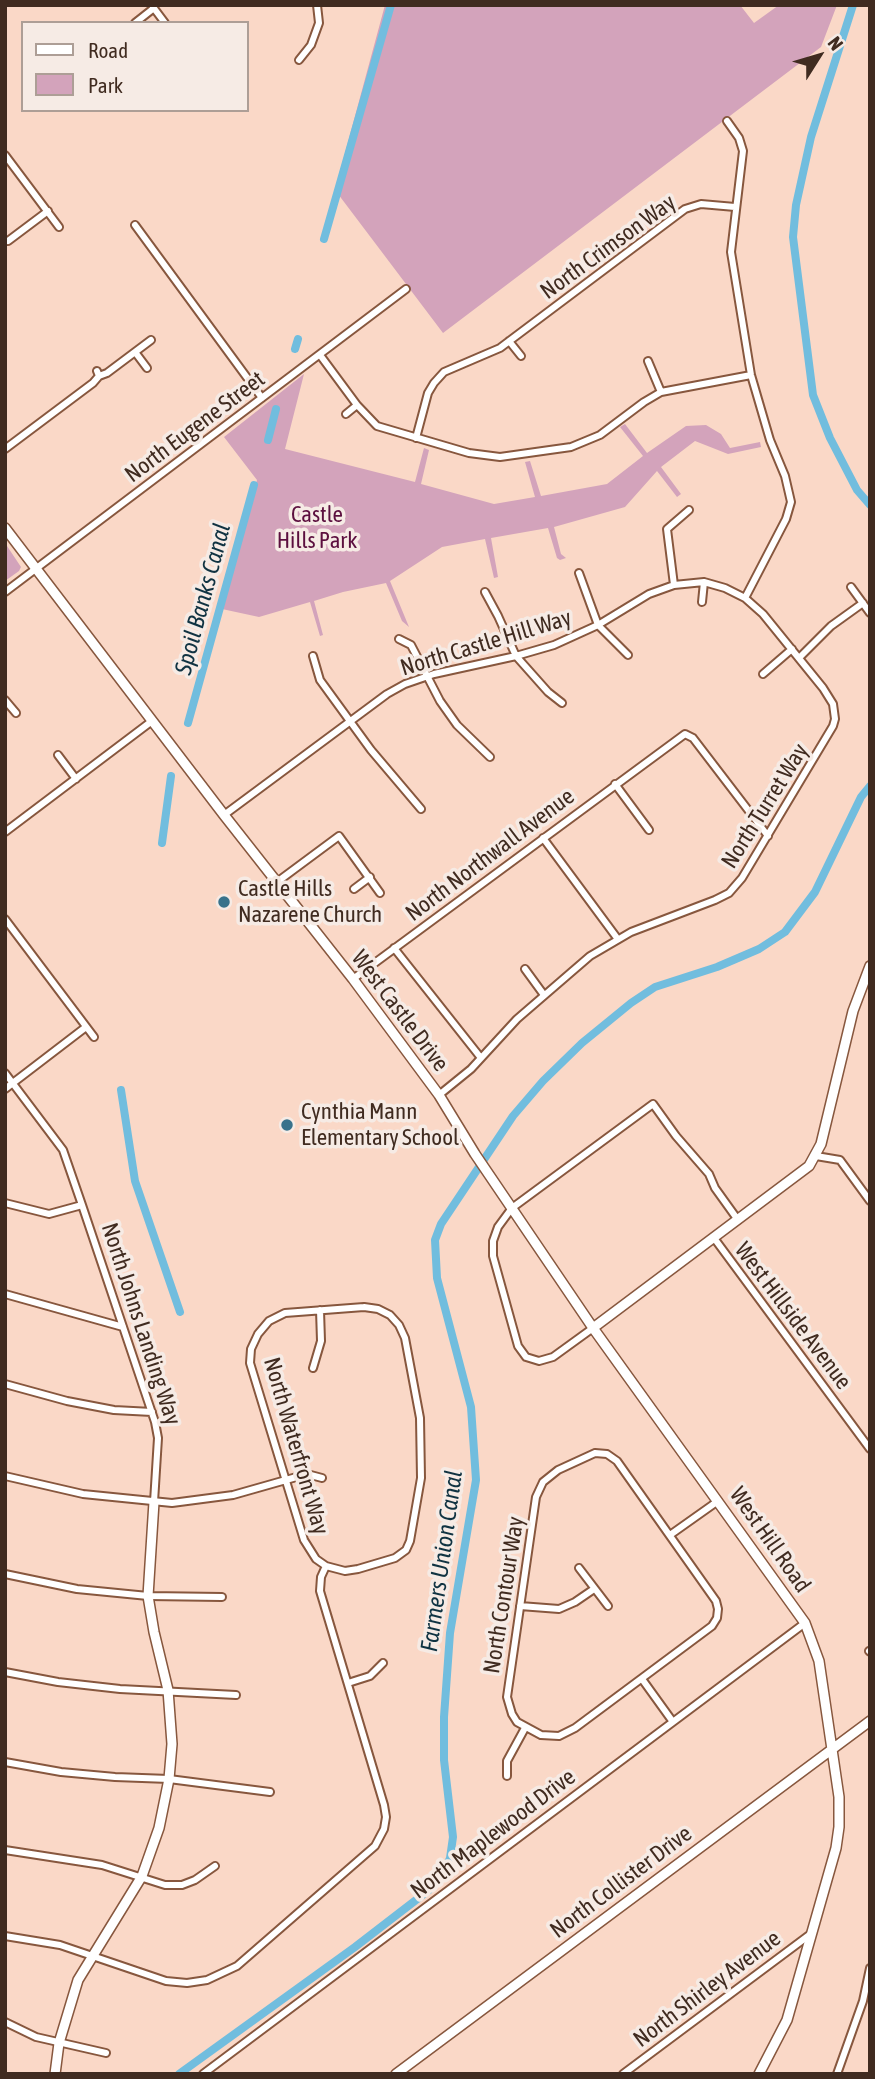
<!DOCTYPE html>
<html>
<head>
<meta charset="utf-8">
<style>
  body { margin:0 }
  #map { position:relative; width:875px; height:2079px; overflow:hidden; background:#fad8c7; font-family:"Asap Condensed",sans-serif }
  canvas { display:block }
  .frame { position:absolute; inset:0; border:7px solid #402b20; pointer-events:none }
  .legend { position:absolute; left:21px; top:21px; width:228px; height:91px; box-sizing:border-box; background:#f6ebe5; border:2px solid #ad9e96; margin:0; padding:9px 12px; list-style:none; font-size:21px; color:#402b20 }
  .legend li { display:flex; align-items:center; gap:14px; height:35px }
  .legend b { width:35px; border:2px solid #ad9e96 }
  .north { position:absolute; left:784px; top:21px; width:70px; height:70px; -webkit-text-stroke:5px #f6ebe5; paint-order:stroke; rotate:53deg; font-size:19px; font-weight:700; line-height:28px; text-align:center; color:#402b20 }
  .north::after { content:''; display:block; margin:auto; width:24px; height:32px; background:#402b20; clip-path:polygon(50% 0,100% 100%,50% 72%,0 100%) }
</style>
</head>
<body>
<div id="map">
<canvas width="875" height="2079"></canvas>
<div class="frame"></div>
<ul class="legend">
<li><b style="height:9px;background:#fff"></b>Road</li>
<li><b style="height:19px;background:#d3a3bb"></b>Park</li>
</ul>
<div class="north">N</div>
</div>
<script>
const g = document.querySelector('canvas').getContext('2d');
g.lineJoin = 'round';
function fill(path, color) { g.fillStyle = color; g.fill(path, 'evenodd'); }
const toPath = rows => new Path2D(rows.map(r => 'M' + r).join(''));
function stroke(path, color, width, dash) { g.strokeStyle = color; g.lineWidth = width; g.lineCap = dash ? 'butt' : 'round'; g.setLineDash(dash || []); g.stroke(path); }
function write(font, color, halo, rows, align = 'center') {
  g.font = font + ' "Asap Condensed",sans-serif'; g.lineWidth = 7; g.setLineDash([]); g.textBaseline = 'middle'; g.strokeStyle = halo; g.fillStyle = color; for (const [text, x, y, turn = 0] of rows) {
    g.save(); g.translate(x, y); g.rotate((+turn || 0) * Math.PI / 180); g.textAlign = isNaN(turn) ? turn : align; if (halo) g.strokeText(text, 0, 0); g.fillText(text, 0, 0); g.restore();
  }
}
const green = toPath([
  [385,5,740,5,754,23,779,5,837,5,821,47,443,333,335,190],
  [304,374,285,449,415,482,424,448,429,450,421,484,494,504,535,497,525,462,530,461,541,496,607,484,643,456,620,427,625,424,647,453,686,426,706,425,721,434,730,448,760,442,761,447,728,454,695,441,661,467,681,494,677,497,657,471,625,507,554,527,561,554,566,558,560,560,557,558,548,528,491,538,498,577,494,578,485,539,442,547,390,581,409,627,402,621,386,583,343,592,314,601,323,635,320,636,310,602,259,617,222,609,257,480,224,437],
  [7,546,21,567,19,571,5,581,5,548]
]);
const canal = toPath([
  [853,5,811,137,796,205,793,237,813,395,830,438,857,490,870,505],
  [324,239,391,5],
  [295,349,298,339],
  [268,440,276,409],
  [188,723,254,485],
  [162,843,171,776],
  [121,1090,135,1181,180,1312],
  [179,2074,355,1947,429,1890,442,1876,450,1858,453,1837,444,1760,444,1717,450,1633,476,1480,471,1407,437,1278,435,1240,441,1224,513,1116,543,1081,582,1043,631,1003,655,987,717,967,759,949,785,932,815,892,861,797,870,786]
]);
const street = toPath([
  [153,7,165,23],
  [135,23,154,8],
  [299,60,311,45,319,23,317,5],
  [727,121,739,138,743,151,731,252,751,375,770,440,785,476,791,502,786,519,745,598],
  [5,155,59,227],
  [135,225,262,398],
  [8,241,48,211],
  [509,341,521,356],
  [135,352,147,368],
  [320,355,357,405,377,426,469,453,500,457,571,447,600,435,644,402,661,392,751,375],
  [648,361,661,392],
  [99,376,107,373,151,340],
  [346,414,357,405],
  [416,438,428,393,434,383,444,372,500,348,685,209,701,204,735,207],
  [5,449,93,383,99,376,97,371],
  [579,573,598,625,628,655],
  [674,585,667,529,689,510],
  [851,587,870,613],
  [5,592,406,289],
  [485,592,498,616,516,656,548,692,562,703],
  [702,602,704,582],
  [399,639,411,645,440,701,457,725,490,757],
  [313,656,320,680,371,750,421,809],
  [799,658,831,626,863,603],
  [763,674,792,649],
  [5,700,16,713],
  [58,755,76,779],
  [615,784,649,830],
  [224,815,387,694,405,684,434,674,516,656,554,645,598,625,649,594,674,585,704,582,725,588,745,598,763,614,823,688,833,704,835,719,833,726,742,878,729,893,715,900,631,932,590,956,517,1019,471,1069,439,1095],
  [5,832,152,721],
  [543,838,617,938],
  [277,882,339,836,380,893],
  [354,889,370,877],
  [5,919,94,1037],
  [394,948,481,1058],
  [525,969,544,995],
  [353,979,685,734,693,738,768,836],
  [5,1073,63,1150,82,1205,155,1422,158,1438,154,1502],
  [5,1089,86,1027],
  [816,1156,840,1160,870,1201],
  [5,1203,49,1214,82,1205],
  [714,1238,870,1449],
  [5,1294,123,1327],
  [364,1307,378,1309,390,1315,399,1325,405,1338,420,1418,421,1478,410,1541,406,1550,395,1558,358,1569,345,1571,326,1566,316,1559,304,1540,250,1363,251,1349,258,1334,269,1321,285,1313,364,1307],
  [593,1328,553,1357,539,1361,526,1357,518,1346,493,1256,493,1241,498,1227,512,1208,653,1104,676,1136,709,1174,715,1188,738,1220],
  [313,1368,321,1341,320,1310],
  [5,1384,67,1401,114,1410,152,1412],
  [595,1453,607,1454,617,1461,716,1601,718,1609,717,1618,712,1626,575,1728,559,1736,541,1735,517,1722,512,1714,507,1697,536,1497,543,1482,558,1470,595,1453],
  [5,1476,83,1494,172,1503,233,1495,307,1474,322,1478],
  [670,1535,718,1501],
  [579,1568,608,1606],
  [5,1574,77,1589,148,1596,222,1597],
  [520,1606,559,1609,575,1602,594,1589],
  [869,1651,870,1652],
  [5,1672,58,1682,120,1689,236,1695],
  [642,1679,673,1722],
  [348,1683,370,1676,383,1663],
  [5,1762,61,1772,115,1777,169,1779,270,1792],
  [507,1776,507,1761,525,1728],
  [5,1850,102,1865,165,1885,182,1885,195,1880,215,1866],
  [5,1936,60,1945,166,1981,187,1983,207,1980,237,1966,375,1846,384,1829,386,1817,384,1805,320,1591,321,1577,326,1566],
  [5,2022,36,2037,106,2053],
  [203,2074,805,1623],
  [623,2074,812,1933],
  [837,2074,863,2001,870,1968]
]);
const secondary = toPath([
  [5,528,224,815,353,979,439,1095,475,1154,593,1328,805,1623,819,1661,839,1797,839,1827,836,1848,787,2020,759,2074],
  [593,1328,809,1166,821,1144,853,1011,870,966],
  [55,2074,59,2043,78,1980,142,1876,159,1828,169,1779,172,1744,168,1690,154,1632,148,1596,154,1502],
  [396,2074,870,1721]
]);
const markers = [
  [224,902,7,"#38728b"],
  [287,1125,7,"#38728b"]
];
const streetNames = [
  ["North Crimson Way",608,247,-36],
  ["North Eugene Street",195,427,-37],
  ["North Castle Hill Way",486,643,-17],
  ["North Turret Way",765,806,-58],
  ["North Northwall Avenue",490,855,-37],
  ["West Castle Drive",400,1011,53],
  ["West Hillside Avenue",793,1316,53],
  ["North Johns Landing Way",141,1324,72],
  ["North Waterfront Way",296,1446,74],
  ["West Hill Road",770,1540,55],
  ["North Contour Way",504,1595,-81],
  ["North Maplewood Drive",493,1834,-37],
  ["North Collister Drive",621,1882,-37],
  ["North Shirley Avenue",707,1989,-37]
];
const parkNames = [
  ["Castle",317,515],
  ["Hills Park",317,541]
];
const poiNames = [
  ["Castle Hills",238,889],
  ["Nazarene Church",238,915],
  ["Cynthia Mann",301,1112],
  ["Elementary School",301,1138]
];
const waterNames = [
  ["Spoil Banks Canal",203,599,-75],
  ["Farmers Union Canal",442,1561,-82]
];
fill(green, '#d3a3bb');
stroke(canal, '#71bdde', 8);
stroke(street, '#87573e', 10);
stroke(secondary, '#87573e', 12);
stroke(street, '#fff', 6);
stroke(secondary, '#fff', 9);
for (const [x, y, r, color] of markers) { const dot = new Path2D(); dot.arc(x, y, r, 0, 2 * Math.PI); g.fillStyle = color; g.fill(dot); stroke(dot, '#f6ebe5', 2.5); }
write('23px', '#402b20', '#f6ebe5', streetNames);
write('23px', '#5c0f3f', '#f6ebe5', parkNames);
write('23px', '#402b20', '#f6ebe5', poiNames, 'left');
write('italic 24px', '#103342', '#f6ebe5', waterNames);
</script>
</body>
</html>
